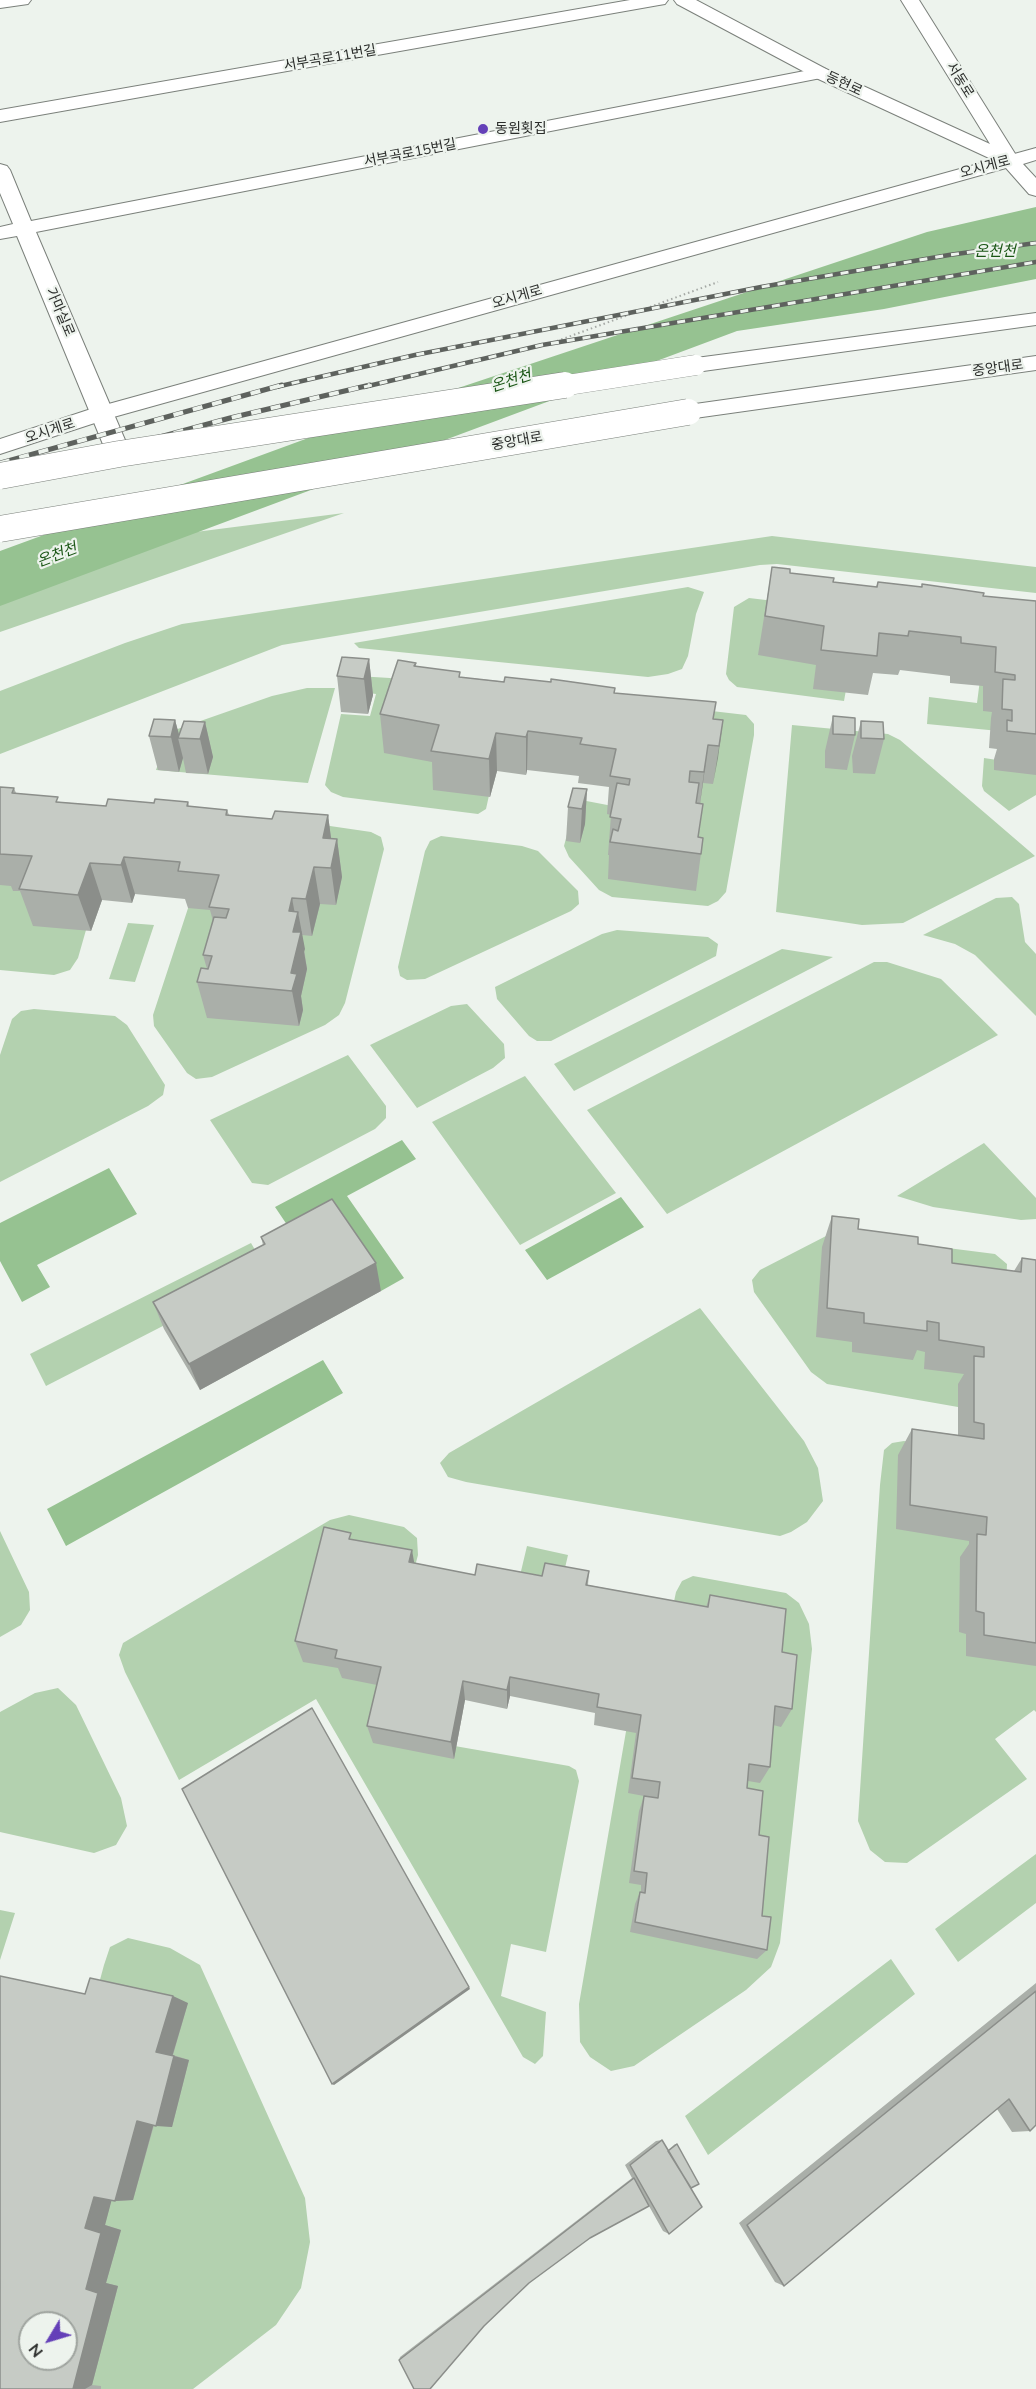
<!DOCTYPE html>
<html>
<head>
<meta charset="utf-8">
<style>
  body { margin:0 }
  #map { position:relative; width:1036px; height:2389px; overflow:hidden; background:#edf3ed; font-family:Mulish,sans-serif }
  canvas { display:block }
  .north { position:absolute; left:18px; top:2311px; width:60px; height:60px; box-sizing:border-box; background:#edf3ed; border:2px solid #9fa49f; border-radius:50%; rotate:232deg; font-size:16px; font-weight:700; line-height:24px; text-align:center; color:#2b2d2b }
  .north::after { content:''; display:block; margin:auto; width:21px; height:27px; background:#6440b8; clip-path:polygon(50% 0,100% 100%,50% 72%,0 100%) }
</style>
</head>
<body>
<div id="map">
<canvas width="1036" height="2389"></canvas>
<div class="north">N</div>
</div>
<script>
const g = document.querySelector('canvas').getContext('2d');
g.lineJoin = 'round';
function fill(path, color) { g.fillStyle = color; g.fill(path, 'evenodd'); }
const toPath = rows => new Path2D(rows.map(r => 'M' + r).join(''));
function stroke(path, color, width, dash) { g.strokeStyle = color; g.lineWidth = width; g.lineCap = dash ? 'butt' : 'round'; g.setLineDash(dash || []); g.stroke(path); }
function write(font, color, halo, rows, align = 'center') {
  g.font = font + ' Mulish,"Noto Sans KR",sans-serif'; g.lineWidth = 4.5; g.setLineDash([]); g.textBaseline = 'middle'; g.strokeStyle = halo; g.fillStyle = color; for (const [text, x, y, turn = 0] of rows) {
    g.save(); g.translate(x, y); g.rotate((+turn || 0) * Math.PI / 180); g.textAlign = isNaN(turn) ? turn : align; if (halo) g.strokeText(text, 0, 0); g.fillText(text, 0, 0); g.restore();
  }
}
const green = toPath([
  [344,513,0,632,0,557],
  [772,536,1036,567,1036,593,777,564,760,565,282,645,0,754,0,691,125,643,182,624],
  [688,587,704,592,696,614,688,656,682,669,668,674,648,677,359,648,354,643],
  [749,598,1036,632,1036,795,1009,811,984,791,982,786,984,758,997,760,999,731,927,724,929,697,977,703,981,672,852,656,844,701,737,687,729,680,726,674,734,607],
  [357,676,472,683,746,715,754,724,754,735,726,892,718,901,708,906,612,897,599,890,569,857,564,846,576,799,623,808,629,774,497,759,486,809,478,814,343,797,331,792,325,785,341,714,370,716,376,694,347,690],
  [307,688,335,688,308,783,156,770,169,732,272,696],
  [792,725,888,734,900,740,1035,856,903,923,862,925,776,912],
  [0,801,182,858,289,820,371,832,381,837,384,849,345,1003,339,1015,325,1025,212,1077,196,1079,187,1073,154,1026,153,1015,193,893,98,888,78,958,70,970,54,975,0,970],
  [441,836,522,846,538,851,578,891,579,904,571,911,425,979,407,980,400,976,398,967,425,851,430,841],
  [1012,897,1019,904,1025,942,1036,954,1036,1016,975,955,955,944,923,935,996,898],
  [128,923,154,925,135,982,109,979],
  [617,930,708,937,718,944,716,956,551,1041,537,1041,529,1036,497,999,495,987,602,934],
  [782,949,833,957,574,1091,554,1064],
  [874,962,887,962,941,979,998,1035,667,1214,587,1110],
  [467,1004,504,1044,505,1058,493,1068,417,1108,370,1045,451,1006],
  [34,1009,115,1016,127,1025,165,1085,163,1095,148,1106,0,1182,0,1055,12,1019,21,1011],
  [348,1055,386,1106,386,1118,375,1129,268,1185,252,1183,210,1120],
  [525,1076,616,1193,520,1245,432,1122],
  [984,1143,1036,1198,1036,1219,1021,1220,933,1207,897,1196],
  [828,1235,861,1237,995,1254,1007,1264,1005,1309,1036,1315,1036,1712,1034,1710,995,1739,1027,1779,907,1863,885,1862,870,1850,858,1821,880,1485,884,1450,892,1443,904,1441,975,1454,975,1410,827,1384,811,1372,754,1292,752,1280,760,1270],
  [251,1243,268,1272,46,1386,30,1354],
  [700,1308,804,1441,818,1468,823,1501,807,1522,791,1532,780,1536,466,1482,448,1477,440,1463,449,1453],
  [349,1515,404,1527,417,1538,418,1555,405,1603,508,1626,527,1546,568,1555,550,1633,662,1659,676,1592,682,1581,693,1576,786,1593,799,1603,809,1624,812,1649,780,1943,771,1967,746,1990,634,2066,611,2071,590,2057,580,2042,579,2004,629,1714,460,1681,449,1745,569,1766,576,1770,579,1781,546,1952,511,1944,501,1996,546,2012,543,2056,535,2064,523,2057,316,1699,179,1780,125,1672,119,1655,123,1643,330,1520],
  [0,1531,29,1592,30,1610,21,1625,0,1637],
  [58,1688,76,1705,121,1798,127,1826,116,1845,94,1853,0,1832,0,1712,35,1693],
  [1036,1854,1036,1903,958,1962,935,1929],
  [0,1910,15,1913,0,1960],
  [128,1938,170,1948,200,1965,305,2198,310,2242,301,2288,276,2325,193,2389,0,2389,31,2235,104,1965,110,1947],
  [30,2323,66,2323,66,2359,30,2359],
  [891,1959,915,1994,708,2155,685,2116]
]);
const water = toPath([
  [1036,207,1036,279,884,309,737,331,0,606,0,551,311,437,927,232],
  [402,1140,416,1159,347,1196,404,1278,381,1291,337,1228,302,1247,275,1207],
  [109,1168,137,1214,37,1265,50,1287,22,1302,0,1261,0,1223],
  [621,1197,644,1227,547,1280,525,1250],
  [323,1360,343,1393,66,1546,47,1509]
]);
const path = toPath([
  [557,341,718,282]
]);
const minor = toPath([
  [0,0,31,0,28,4,0,8,0,0],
  [630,0,668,0,665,4,659,5,0,122,0,110,630,0],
  [820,68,826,69,829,73,826,77,36,232,131,454,127,459,119,461,111,459,107,454,17,236,0,239,0,227,13,224,0,193,0,164,7,166,10,170,31,221,820,68]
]);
const tertiary = toPath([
  [674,0,696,0,826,69,990,144,901,0,919,0,1019,160,1016,164,1002,164,814,77,677,4,674,0]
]);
const secondary = toPath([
  [1036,148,1036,160,1023,164,1036,178,1036,196,1029,194,1006,168,110,418,0,454,0,439,94,408,1036,148]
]);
const primary = toPath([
  [1036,313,1036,325,696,372,688,370,685,365,688,360,696,358,1036,313],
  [1036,356,1036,370,688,419,680,417,677,412,680,407,688,405,1036,356]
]);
const railFar1 = toPath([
  [276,387,415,355,761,287,949,255,1036,243],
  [364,387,542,345,1036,262]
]);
const rail = toPath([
  [0,463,282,385],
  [0,480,230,418,370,385]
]);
const primaryBridgeFar1 = toPath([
  [555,387,696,365]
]);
const primaryBridge = toPath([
  [0,476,119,454,565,385],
  [0,529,688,412]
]);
const wall = toPath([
  [772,567,790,573,833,582,876,587,878,582,983,596,1036,601,1036,775,994,770,994,759,997,749,989,748,991,718,992,712,983,711,983,686,950,683,950,676,900,670,898,675,873,673,868,695,813,689,816,665,758,655],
  [369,659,373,695,368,714,341,712,337,676],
  [416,663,416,667,460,672,460,677,615,693,714,719,723,720,713,784,703,783,700,804,699,837,703,838,696,891,608,879,609,855,608,855,611,815,607,814,609,787,578,783,579,776,527,770,526,775,497,771,490,797,433,790,432,762,384,753,380,714],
  [833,716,855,735,847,770,825,768,825,751],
  [175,720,179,735,205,722,213,757,208,774,186,773,183,758,179,772,158,770,149,736],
  [861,721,884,739,875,774,853,773,852,756],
  [0,787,14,788,16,793,60,802,106,806,188,802,189,806,227,810,229,815,272,819,328,815,331,839,337,839,342,877,336,905,320,904,312,936,302,935,307,969,301,996,303,1010,299,1026,207,1018,197,982,207,969,203,955,213,921,210,910,188,908,185,899,135,894,132,903,102,900,91,931,33,926,20,891,13,891,11,886,0,885],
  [587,789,585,824,580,843,566,841,568,807],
  [832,1216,858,1229,918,1244,952,1263,1014,1271,1022,1258,1036,1260,1036,1666,966,1656,966,1634,959,1632,960,1557,969,1544,969,1541,896,1529,898,1455,912,1429,958,1435,958,1384,964,1374,924,1369,925,1352,917,1350,913,1360,852,1352,852,1342,816,1337,822,1247],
  [261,1237,381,1291,200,1390,164,1329,153,1302,263,1245],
  [353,1540,414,1563,475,1575,542,1576,589,1571,588,1585,706,1607,710,1595,782,1652,792,1709,781,1727,773,1725,770,1767,760,1783,748,1781,747,1788,759,1835,762,1916,767,1950,757,1959,630,1932,635,1904,640,1892,641,1892,641,1885,629,1883,639,1811,644,1796,628,1793,636,1733,594,1725,595,1713,510,1696,507,1709,465,1700,454,1759,373,1743,367,1726,377,1685,342,1678,338,1668,303,1662,295,1641],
  [1036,1983,1036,2125,1030,2131,1012,2132,997,2109,784,2286,775,2282,739,2223],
  [85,1994,188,2003,173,2055,189,2060,172,2127,154,2125,133,2200,115,2201,111,2201,105,2225,121,2230,106,2283,118,2286,92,2385,101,2386,101,2389,0,2389],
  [662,2140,668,2150,675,2144,677,2144,691,2188,669,2234,663,2231,649,2206,590,2238,399,2360,400,2357,632,2178,625,2165,656,2141]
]);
const shadedWall = toPath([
  [369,659,373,695,368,714,364,679],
  [175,720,180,738,178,738,183,758,179,772,171,737],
  [723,720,718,758,713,784,719,746],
  [205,722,213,757,208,774,200,739],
  [528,731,527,770,526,775,526,737],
  [496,733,497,771,490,797,489,759],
  [708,745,703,783,699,810,704,772],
  [587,789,585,824,580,843,582,809],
  [328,815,333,853,323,838],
  [337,839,342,877,336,905,331,868],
  [124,857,135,894,132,903,121,865],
  [90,863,102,900,91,931,78,895],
  [314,867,320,904,312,936,306,899],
  [292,898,296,920,298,912,305,949,304,952,307,969,301,996,303,1010,299,1026,292,991,291,973,289,911],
  [376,1263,381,1291,200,1390,189,1364],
  [412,1550,416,1573,409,1562],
  [510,1677,510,1696,507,1709,507,1690],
  [463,1681,465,1700,454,1759,451,1742],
  [469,1987,470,1989,334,2085,332,2084],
  [173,1996,188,2003,172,2057,156,2052],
  [174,2056,189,2060,172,2127,156,2126],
  [137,2121,154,2123,133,2200,115,2201],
  [113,2195,105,2225,121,2230,106,2283,118,2286,92,2385,85,2389,73,2389,86,2289,85,2228,94,2197]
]);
const building = toPath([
  [772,567,790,569,790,573,834,578,833,582,877,587,878,582,922,587,922,584,984,593,983,596,1036,601,1036,734,1007,731,1007,720,1012,721,1012,710,1002,709,1003,679,1015,680,1015,675,995,672,996,647,961,643,961,637,909,631,908,636,879,633,877,656,821,650,824,626,765,616,772,567],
  [342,657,369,659,364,679,337,676,342,657],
  [398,660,416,663,414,666,460,672,459,677,504,682,505,677,551,682,551,679,615,688,614,693,716,702,713,719,723,720,719,746,708,745,704,772,690,771,689,782,699,783,696,803,703,804,698,837,703,838,701,854,610,842,613,829,618,831,621,819,610,817,617,783,629,785,630,779,610,776,616,749,580,744,582,738,528,731,526,737,496,733,489,759,431,751,439,725,380,714,398,660],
  [833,716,855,718,855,735,833,734,833,716],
  [154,719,175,720,171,737,149,736,154,719],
  [184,721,205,722,200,739,178,738,184,721],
  [861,721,883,722,884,739,861,738,861,721],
  [0,787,14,788,12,793,58,797,56,802,106,806,108,799,154,803,155,799,188,802,187,806,227,810,226,815,272,819,275,811,328,815,323,838,337,839,331,868,314,867,306,899,292,898,289,911,298,912,293,932,301,932,291,973,297,974,292,991,197,982,201,968,208,969,212,956,203,955,214,917,226,918,229,909,209,907,219,875,178,871,180,862,124,857,121,865,90,863,78,895,19,889,32,856,0,854,0,787],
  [573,788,587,789,582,809,568,807,573,788],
  [332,1199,376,1263,189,1364,153,1302,265,1244,261,1237,332,1199],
  [832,1216,859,1219,858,1229,918,1237,918,1244,952,1249,952,1263,1021,1272,1022,1258,1036,1260,1036,1643,984,1635,984,1613,976,1611,977,1534,986,1535,987,1517,910,1505,912,1429,984,1439,984,1424,974,1422,974,1356,984,1357,984,1347,939,1340,939,1323,927,1321,927,1331,864,1323,864,1313,827,1308,832,1216],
  [324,1527,351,1533,349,1539,412,1550,409,1562,475,1575,477,1564,542,1576,545,1563,589,1571,586,1585,708,1607,710,1595,786,1609,782,1652,797,1655,792,1709,775,1706,770,1767,749,1764,747,1788,763,1791,759,1835,769,1837,762,1916,771,1917,767,1950,635,1922,640,1892,645,1893,647,1873,634,1871,644,1796,658,1798,660,1782,632,1778,641,1715,597,1707,599,1694,510,1677,507,1690,463,1681,451,1742,367,1726,381,1667,335,1658,337,1650,295,1641,324,1527],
  [312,1708,469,1987,332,2084,182,1789,312,1708],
  [0,1976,85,1994,90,1978,173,1996,156,2052,174,2056,156,2126,137,2121,115,2201,94,2197,85,2228,101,2233,86,2289,98,2293,73,2389,0,2389,0,1976],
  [30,2323,66,2323,66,2359,30,2359,30,2323],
  [1036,1991,1036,2125,1030,2131,1009,2099,784,2286,747,2225,1036,1991],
  [662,2140,702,2207,669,2234,630,2165,662,2140],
  [677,2144,699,2184,691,2188,668,2151,677,2144],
  [634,2178,649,2206,590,2238,529,2283,484,2326,430,2389,414,2389,399,2360,634,2178]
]);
const markers = [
  [483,129,6,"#6440b8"]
];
const farStreetnames = [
  ["서부곡로11번길",330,58,-10],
  ["서동로",960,80,58],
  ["동현로",844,84,25],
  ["서부곡로15번길",410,153,-11],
  ["오시게로",985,167,-15],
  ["오시게로",517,297,-16],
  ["가마실로",60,312,67],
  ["중앙대로",998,368,-8],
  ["오시게로",50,431,-18],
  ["중앙대로",517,441,-10]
];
const farPoinames = [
  ["동원횟집",495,129]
];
const farWaternames = [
  ["온천천",995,251],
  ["온천천",511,381,-18],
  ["온천천",57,555,-21]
];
fill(green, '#b3d1af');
fill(water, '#96c291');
stroke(minor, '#7b807b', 2);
stroke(tertiary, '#7b807b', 2);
stroke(secondary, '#7b807b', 2);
stroke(primary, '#7b807b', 2);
stroke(path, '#a4a8a4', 2, [1.5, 3]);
fill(minor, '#fff');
fill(tertiary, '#fff');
fill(secondary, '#fff');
fill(primary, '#fff');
stroke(railFar1, '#5e625e', 4.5);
stroke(rail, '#5e625e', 5);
stroke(railFar1, '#edf3ed', 3, [8]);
stroke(rail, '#edf3ed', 4, [10]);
stroke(primaryBridgeFar1, '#7b807b', 21, []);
stroke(primaryBridge, '#7b807b', 27, []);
stroke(primaryBridgeFar1, '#fff', 20);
stroke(primaryBridge, '#fff', 26);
fill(wall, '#aaafa9');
fill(shadedWall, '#8b8e8a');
fill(building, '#c6cbc5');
stroke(building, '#8b8e8a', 1.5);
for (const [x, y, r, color] of markers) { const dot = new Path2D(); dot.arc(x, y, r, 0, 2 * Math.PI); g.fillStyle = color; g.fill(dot); stroke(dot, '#edf3ed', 2); }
write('14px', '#2b2d2b', '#edf3ed', farStreetnames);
write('14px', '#2b2d2b', '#edf3ed', farPoinames, 'left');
write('italic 15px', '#1a5615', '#edf3ed', farWaternames);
</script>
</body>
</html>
